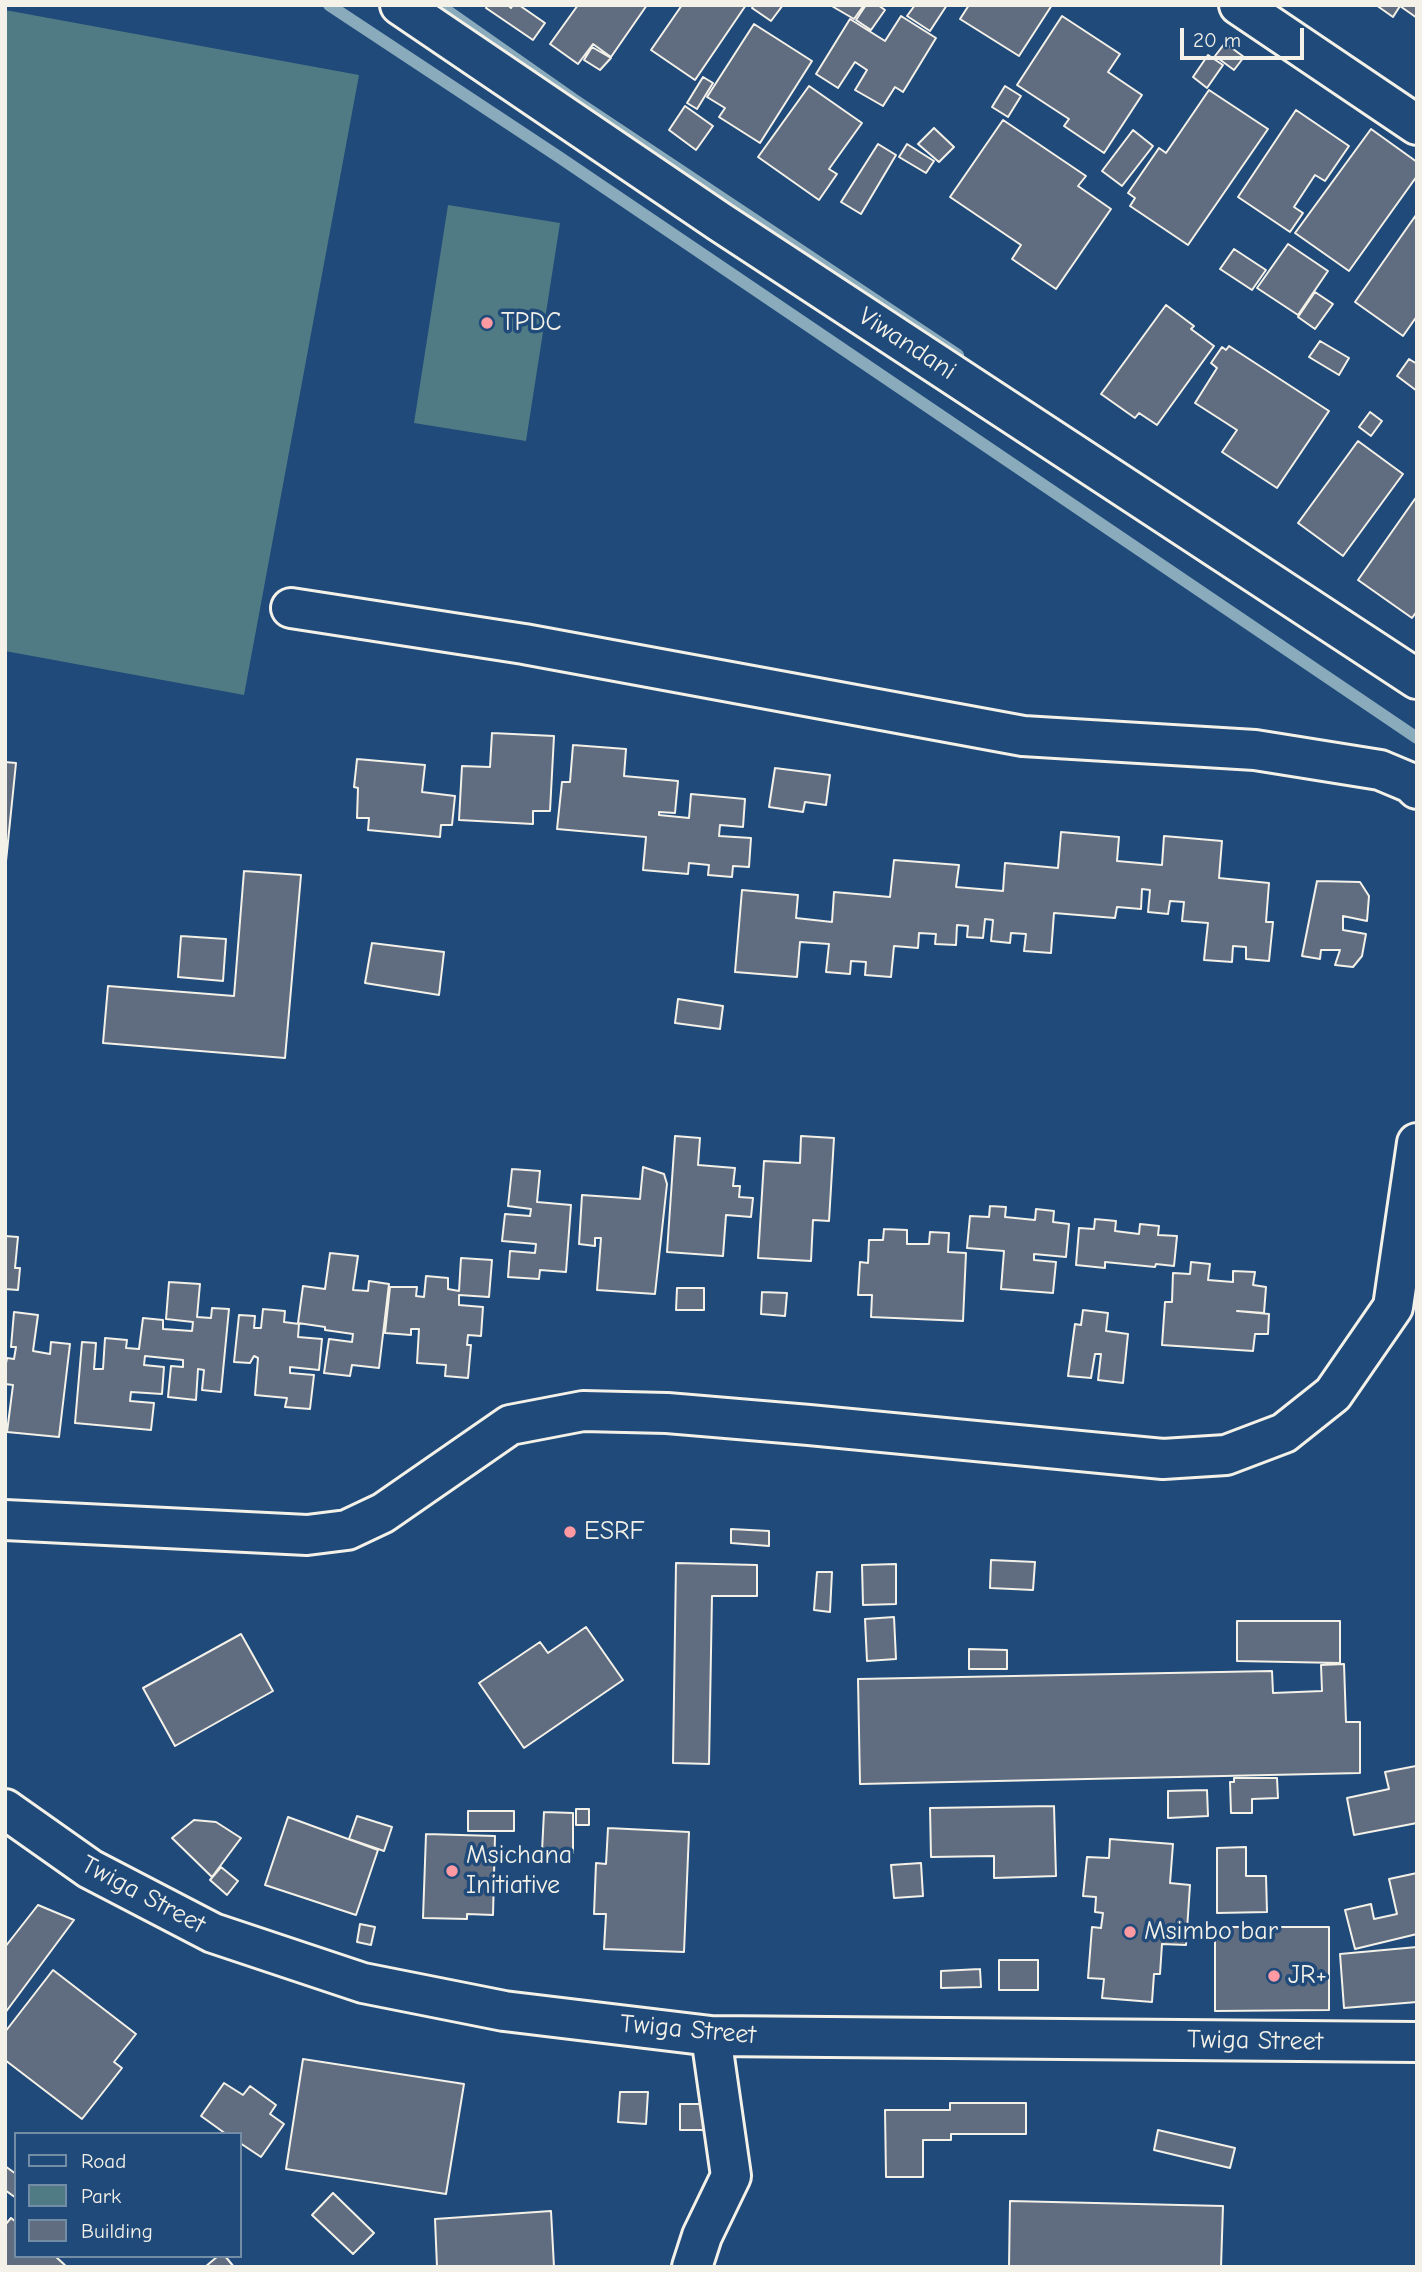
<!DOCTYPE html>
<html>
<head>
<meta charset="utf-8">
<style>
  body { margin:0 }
  #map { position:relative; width:1422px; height:2272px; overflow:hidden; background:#1f4a7a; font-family:"Comic Neue",sans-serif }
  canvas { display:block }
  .frame { position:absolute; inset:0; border:7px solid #f4f1e8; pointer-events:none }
  .legend { position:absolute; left:14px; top:2132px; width:228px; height:126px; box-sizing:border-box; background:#1f4a7a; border:2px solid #748da6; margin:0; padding:9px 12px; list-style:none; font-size:21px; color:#f4f1e8 }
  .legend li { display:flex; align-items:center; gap:14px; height:35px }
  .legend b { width:35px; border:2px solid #748da6 }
  .scale { position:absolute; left:1180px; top:28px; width:124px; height:32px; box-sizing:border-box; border:4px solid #f4f1e8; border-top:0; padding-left:9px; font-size:21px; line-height:24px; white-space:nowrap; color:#f4f1e8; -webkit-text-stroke:5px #1f4a7a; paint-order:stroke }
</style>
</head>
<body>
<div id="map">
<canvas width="1422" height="2272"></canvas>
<div class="frame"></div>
<ul class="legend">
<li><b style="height:9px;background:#1f4a7a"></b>Road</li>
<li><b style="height:19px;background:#507b84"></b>Park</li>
<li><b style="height:19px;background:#606d80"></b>Building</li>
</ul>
<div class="scale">20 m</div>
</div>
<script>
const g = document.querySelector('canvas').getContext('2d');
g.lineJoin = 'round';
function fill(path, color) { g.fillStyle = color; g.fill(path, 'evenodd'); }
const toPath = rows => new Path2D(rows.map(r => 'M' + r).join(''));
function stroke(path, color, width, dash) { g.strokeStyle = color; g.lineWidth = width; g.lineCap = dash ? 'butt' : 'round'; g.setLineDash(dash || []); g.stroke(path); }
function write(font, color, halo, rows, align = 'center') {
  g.font = font + ' "Comic Neue",sans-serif'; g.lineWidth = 7; g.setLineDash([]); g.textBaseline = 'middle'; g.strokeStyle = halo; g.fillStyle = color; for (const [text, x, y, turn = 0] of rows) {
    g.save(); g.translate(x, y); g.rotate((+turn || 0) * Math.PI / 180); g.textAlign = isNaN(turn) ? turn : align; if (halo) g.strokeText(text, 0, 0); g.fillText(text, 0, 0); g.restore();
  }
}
const green = toPath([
  [5,10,359,75,244,695,5,651],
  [448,205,560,223,526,441,414,423]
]);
const stream = toPath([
  [329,5,559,157,1417,738],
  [439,5,573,99,958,355]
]);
const building = toPath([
  [487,5,508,5,511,8,513,5,519,5,545,23,533,40,486,8,487,5],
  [578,5,647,5,611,57,593,44,578,64,550,44,578,5],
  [682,5,746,5,695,80,651,50,682,5],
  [754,5,783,5,771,21,752,8,754,5],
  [830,5,864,5,854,19,830,5],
  [866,5,878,5,885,10,871,30,856,20,866,5],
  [915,5,947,5,930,31,907,16,915,5],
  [969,5,1052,5,1019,56,960,19,969,5],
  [1376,5,1417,5,1417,18,1400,6,1393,17,1376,5],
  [901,16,936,38,903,92,895,87,883,106,855,90,867,70,855,62,838,88,816,74,850,19,885,41,901,16],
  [1062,16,1120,54,1108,72,1142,95,1104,153,1064,126,1069,119,1017,85,1062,16],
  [754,24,812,61,760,143,719,117,725,108,707,97,754,24],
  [1225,43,1244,57,1234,70,1215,56,1225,43],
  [592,47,611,58,600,70,584,60,592,47],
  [1208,55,1223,65,1207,88,1193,77,1208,55],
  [703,77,713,83,697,109,687,103,703,77],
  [809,86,862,123,829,169,837,174,819,200,758,157,809,86],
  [1005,86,1021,96,1008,117,992,107,1005,86],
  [1209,90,1268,129,1188,245,1130,206,1135,198,1128,193,1159,148,1166,153,1209,90],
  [685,106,713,126,696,150,669,130,685,106],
  [1296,110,1349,146,1325,181,1315,175,1294,207,1303,213,1290,232,1238,197,1296,110],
  [1003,120,1086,176,1078,186,1111,209,1056,289,1012,259,1021,245,950,197,1003,120],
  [934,128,954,147,939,162,918,144,934,128],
  [1371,129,1417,162,1417,176,1349,271,1295,233,1371,129],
  [1133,130,1153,146,1122,186,1102,171,1133,130],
  [878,144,896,155,861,214,841,202,878,144],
  [907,144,934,161,926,173,899,157,907,144],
  [1416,215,1417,316,1403,336,1355,302,1416,215],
  [1288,244,1328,271,1298,315,1257,288,1288,244],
  [1234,249,1266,270,1252,290,1220,269,1234,249],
  [1315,292,1333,304,1315,329,1298,317,1315,292],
  [1166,305,1194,326,1191,329,1214,346,1157,425,1139,413,1135,418,1101,394,1166,305],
  [1320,341,1349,358,1339,375,1309,357,1320,341],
  [1229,346,1329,411,1277,488,1222,452,1237,430,1195,403,1217,368,1211,363,1222,347,1226,350,1229,346],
  [1409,359,1417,364,1417,391,1397,376,1409,359],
  [1370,412,1382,421,1371,436,1359,427,1370,412],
  [1358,441,1403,474,1343,556,1298,523,1358,441],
  [1417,496,1417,611,1412,618,1358,580,1417,496],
  [492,733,554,736,550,811,533,811,533,824,459,820,462,766,490,767,492,733],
  [573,745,626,749,624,776,678,781,675,813,659,812,659,815,689,818,691,794,745,799,743,827,720,825,719,836,751,838,749,867,733,866,732,877,708,875,709,865,689,863,688,874,643,870,646,837,557,829,562,782,570,782,573,745],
  [357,759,425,765,422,792,455,796,452,825,441,825,440,837,368,830,369,818,357,818,358,788,354,787,357,759],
  [5,762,16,763,5,871,5,762],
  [775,768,830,775,826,805,805,802,803,812,769,807,775,768],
  [1061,832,1119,837,1117,861,1162,865,1164,836,1222,841,1219,878,1269,883,1266,922,1273,922,1269,961,1246,959,1246,947,1233,946,1232,962,1204,960,1208,923,1182,921,1184,902,1170,901,1168,914,1148,912,1150,890,1142,889,1141,909,1117,907,1115,918,1054,913,1051,953,1024,951,1026,934,1011,933,1010,943,991,941,993,920,985,919,983,938,967,937,968,926,957,925,956,945,935,944,936,934,919,933,918,948,894,946,891,977,865,975,866,962,851,961,850,974,826,972,829,944,800,942,797,977,735,972,742,890,798,895,796,918,832,922,834,892,890,897,894,860,959,865,956,887,1003,891,1005,863,1058,868,1061,832],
  [244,871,301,875,285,1058,103,1043,108,986,234,996,244,871],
  [1317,881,1360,882,1369,896,1367,921,1343,916,1343,930,1366,934,1362,956,1353,967,1335,965,1340,950,1321,950,1320,959,1302,956,1317,881],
  [181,936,226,939,223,981,178,977,181,936],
  [372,943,444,952,439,995,365,983,372,943],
  [678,999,723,1006,720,1029,675,1023,678,999],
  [675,1136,700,1138,698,1165,735,1168,733,1186,740,1186,739,1197,753,1198,751,1217,726,1215,723,1256,667,1252,675,1136],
  [801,1136,834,1138,829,1221,813,1220,811,1261,758,1258,764,1161,800,1163,801,1136],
  [643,1167,664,1174,667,1184,655,1294,597,1290,601,1238,595,1238,595,1246,579,1244,582,1195,640,1199,643,1167],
  [512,1169,540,1171,537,1202,571,1205,566,1272,540,1270,539,1279,508,1277,510,1251,535,1253,536,1244,502,1241,505,1214,530,1216,531,1209,508,1206,512,1169],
  [990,1206,1006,1207,1005,1217,1035,1220,1036,1209,1054,1211,1053,1222,1069,1224,1066,1257,1034,1254,1034,1260,1056,1262,1053,1293,1001,1289,1004,1251,967,1248,970,1216,989,1217,990,1206],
  [1095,1219,1116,1221,1115,1231,1139,1234,1140,1224,1159,1226,1158,1235,1177,1236,1174,1266,1156,1264,1155,1267,1105,1262,1105,1268,1076,1265,1079,1228,1094,1229,1095,1219],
  [884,1229,907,1230,907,1244,929,1244,930,1232,949,1233,948,1252,966,1253,963,1321,871,1317,872,1295,858,1295,860,1262,868,1263,869,1240,883,1240,884,1229],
  [5,1236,18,1237,15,1268,20,1268,18,1290,5,1289,5,1236],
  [330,1253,358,1256,353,1290,368,1291,369,1281,389,1284,379,1368,352,1365,350,1376,324,1373,329,1339,352,1342,353,1334,325,1330,325,1327,298,1323,303,1286,325,1289,330,1253],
  [461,1258,492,1260,489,1297,459,1295,459,1305,483,1307,481,1336,468,1335,467,1345,471,1345,468,1378,445,1376,446,1365,417,1363,419,1329,411,1329,411,1335,385,1333,390,1287,417,1287,416,1296,424,1297,426,1276,448,1278,448,1289,459,1291,461,1258],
  [1191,1262,1210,1264,1208,1280,1233,1282,1233,1271,1255,1272,1253,1285,1266,1287,1264,1313,1237,1311,1269,1314,1268,1334,1255,1334,1253,1351,1162,1345,1165,1302,1172,1302,1173,1273,1190,1274,1191,1262],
  [169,1282,200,1284,197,1317,211,1318,212,1308,229,1309,221,1392,202,1390,204,1370,198,1369,196,1400,168,1397,171,1366,183,1367,183,1360,145,1356,144,1365,164,1367,162,1394,131,1392,130,1401,154,1403,151,1430,75,1423,82,1342,96,1343,94,1369,103,1369,105,1338,127,1340,126,1348,139,1349,143,1318,163,1320,163,1329,192,1331,193,1322,166,1319,169,1282],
  [677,1288,704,1288,704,1310,676,1310,677,1288],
  [762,1292,787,1293,785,1316,761,1314,762,1292],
  [263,1309,285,1311,284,1322,299,1324,298,1337,322,1339,319,1370,290,1367,290,1373,314,1375,310,1409,285,1407,287,1398,255,1395,258,1358,254,1356,250,1363,234,1362,239,1315,255,1316,254,1328,261,1328,263,1309],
  [1083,1310,1108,1313,1106,1331,1128,1334,1123,1383,1098,1380,1101,1354,1095,1354,1091,1378,1068,1376,1075,1324,1081,1325,1083,1310],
  [14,1312,38,1315,33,1351,50,1354,51,1342,70,1344,59,1437,7,1432,13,1385,5,1384,5,1368,7,1358,14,1359,16,1347,11,1347,14,1312],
  [731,1529,769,1531,769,1546,731,1543,731,1529],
  [991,1560,1035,1562,1033,1590,990,1588,991,1560],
  [676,1563,757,1565,757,1596,712,1596,709,1764,673,1763,676,1563],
  [896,1564,896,1604,863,1605,862,1565,896,1564],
  [817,1572,832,1572,830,1612,814,1610,817,1572],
  [894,1617,896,1659,867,1661,865,1619,894,1617],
  [1237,1621,1340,1621,1340,1663,1237,1661,1237,1621],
  [586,1627,623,1680,524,1748,479,1683,540,1642,548,1653,586,1627],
  [241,1634,273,1691,175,1746,143,1688,241,1634],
  [969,1649,1007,1650,1007,1669,969,1669,969,1649],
  [1344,1664,1346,1722,1360,1722,1360,1773,860,1784,858,1679,1272,1671,1273,1693,1322,1691,1321,1665,1344,1664],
  [1416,1766,1417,1823,1354,1835,1347,1798,1389,1789,1385,1772,1416,1766],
  [1234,1778,1277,1778,1278,1798,1252,1799,1252,1813,1231,1813,1230,1782,1234,1782,1234,1778],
  [1207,1790,1208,1816,1168,1818,1168,1791,1207,1790],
  [1054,1806,1056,1876,994,1878,994,1856,931,1857,930,1808,1054,1806],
  [576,1809,589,1809,589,1825,576,1825,576,1809],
  [468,1811,514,1811,514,1831,468,1831,468,1811],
  [544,1812,573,1813,573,1853,542,1851,544,1812],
  [357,1816,392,1827,384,1851,349,1839,357,1816],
  [288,1817,378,1850,356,1915,265,1885,288,1817],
  [194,1820,216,1822,241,1838,212,1877,172,1838,194,1820],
  [608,1828,689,1832,684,1952,604,1949,606,1914,594,1914,596,1863,606,1864,608,1828],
  [426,1834,495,1836,493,1915,467,1914,467,1919,423,1918,426,1834],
  [1110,1839,1173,1844,1170,1883,1190,1885,1186,1945,1162,1944,1160,1974,1154,1974,1152,2002,1102,1998,1104,1979,1088,1978,1092,1927,1101,1928,1103,1913,1095,1912,1096,1897,1083,1896,1087,1857,1109,1858,1110,1839],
  [1246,1847,1246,1876,1266,1876,1267,1912,1217,1913,1217,1848,1246,1847],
  [921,1863,923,1896,894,1898,891,1865,921,1863],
  [221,1867,238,1881,227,1895,210,1880,221,1867],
  [1417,1873,1417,1934,1355,1949,1345,1910,1371,1904,1374,1919,1397,1914,1389,1879,1417,1873],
  [38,1905,74,1920,5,2013,5,1947,38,1905],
  [360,1924,375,1927,371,1945,357,1942,360,1924],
  [1215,1927,1329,1927,1329,2010,1215,2011,1215,1927],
  [1417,1947,1417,2002,1344,2008,1340,1954,1417,1947],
  [999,1960,1038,1960,1038,1990,999,1990,999,1960],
  [980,1969,981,1987,941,1988,941,1971,980,1969],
  [53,1970,136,2034,114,2062,122,2068,82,2119,5,2060,5,2032,53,1970],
  [303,2059,464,2084,446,2194,286,2169,303,2059],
  [224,2083,243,2095,250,2086,276,2105,270,2114,284,2124,261,2157,240,2143,240,2134,226,2134,201,2116,224,2083],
  [620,2092,648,2092,646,2124,618,2122,620,2092],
  [950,2103,1026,2103,1026,2134,951,2134,951,2140,923,2140,923,2177,886,2177,885,2110,950,2110,950,2103],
  [680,2104,710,2104,711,2130,680,2130,680,2104],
  [1158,2130,1235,2148,1230,2168,1154,2150,1158,2130],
  [5,2166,16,2174,16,2198,5,2190,5,2166],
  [333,2193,374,2233,353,2254,312,2215,333,2193],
  [1010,2201,1223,2206,1221,2267,1009,2267,1010,2201],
  [551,2211,554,2267,437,2267,435,2219,551,2211],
  [11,2218,16,2222,16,2256,55,2256,67,2267,5,2267,5,2225,11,2218],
  [218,2256,225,2256,234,2267,205,2267,218,2256]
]);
const minor = toPath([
  [400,5,720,222,1417,679],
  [1239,5,1417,125],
  [291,608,524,644,1023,736,1255,750,1380,770,1411,783,1417,789],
  [5,1520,307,1535,347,1530,383,1513,510,1425,583,1411,667,1413,809,1425,1163,1459,1226,1455,1284,1433,1333,1394,1393,1307,1417,1143],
  [5,1809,90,1869,213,1933,363,1983,504,2011,711,2036,1417,2042],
  [692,2267,702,2236,731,2176,711,2036]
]);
const markers = [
  [487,323,7,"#ff9aa2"],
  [570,1532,7,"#ff9aa2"],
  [452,1871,7,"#ff9aa2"],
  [1130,1932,7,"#ff9aa2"],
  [1274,1976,7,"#ff9aa2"]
];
const poiNames = [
  ["TPDC",501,323],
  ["ESRF",584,1532],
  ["Msichana",466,1856],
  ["Initiative",466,1886],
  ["Msimbo bar",1144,1932],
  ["JR+",1288,1976]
];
const streetNames = [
  ["Viwandani",907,344,33],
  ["Twiga Street",143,1895,28],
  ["Twiga Street",688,2030,5],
  ["Twiga Street",1255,2041,1]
];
fill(green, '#507b84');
stroke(stream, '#8aabbc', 12);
fill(building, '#606d80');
stroke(building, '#f4f1e8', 2);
stroke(minor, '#f4f1e8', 44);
stroke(minor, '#1f4a7a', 38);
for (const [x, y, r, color] of markers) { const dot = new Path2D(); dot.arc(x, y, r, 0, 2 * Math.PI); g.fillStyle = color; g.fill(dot); stroke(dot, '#1f4a7a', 2.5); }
write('26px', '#f4f1e8', '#1f4a7a', poiNames, 'left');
write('26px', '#f4f1e8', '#1f4a7a', streetNames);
</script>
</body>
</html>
